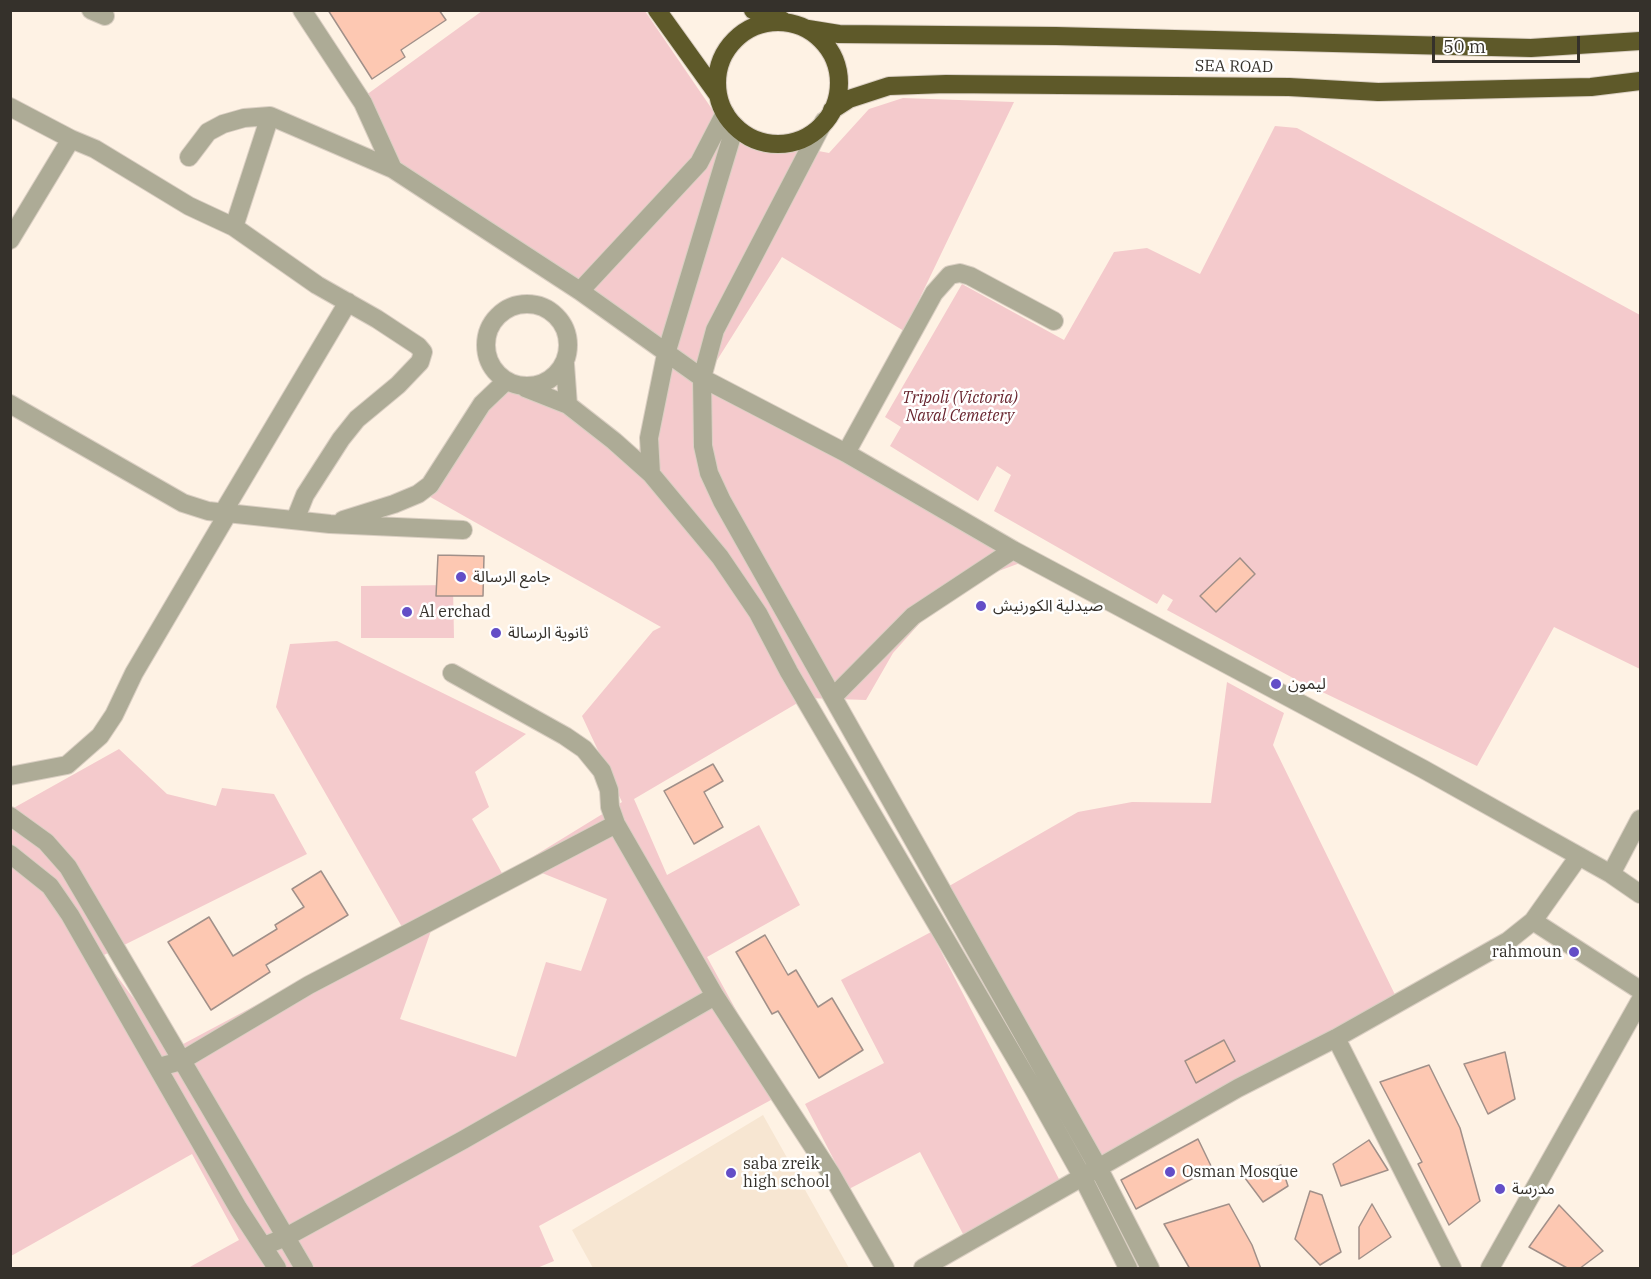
<!DOCTYPE html>
<html>
<head>
<meta charset="utf-8">
<style>
  body { margin:0 }
  #map { position:relative; width:1651px; height:1279px; overflow:hidden; background:#fef2e4; font-family:"IBM Plex Serif",serif }
  canvas { display:block }
  .frame { position:absolute; inset:0; border:12px solid #35312b; pointer-events:none }
  .scale { position:absolute; left:1432px; top:36px; width:148px; height:27px; box-sizing:border-box; border:3px solid #35312b; border-top:0; padding-left:8px; font-size:18px; line-height:21px; white-space:nowrap; color:#35312b; -webkit-text-stroke:4px #fff; paint-order:stroke }
</style>
</head>
<body>
<div id="map">
<canvas width="1651" height="1279"></canvas>
<div class="frame"></div>
<div class="scale">50 m</div>
</div>
<script>
const g = document.querySelector('canvas').getContext('2d');
g.lineJoin = 'round';
function fill(path, color) { g.fillStyle = color; g.fill(path, 'evenodd'); }
const toPath = rows => new Path2D(rows.map(r => 'M' + r).join(''));
function stroke(path, color, width, dash) { g.strokeStyle = color; g.lineWidth = width; g.lineCap = dash ? 'butt' : 'round'; g.setLineDash(dash || []); g.stroke(path); }
function write(font, color, halo, rows, align = 'center') {
  g.font = font + ' "IBM Plex Serif","Noto Sans Arabic",serif'; g.lineWidth = 5; g.setLineDash([]); g.textBaseline = 'middle'; g.strokeStyle = halo; g.fillStyle = color; for (const [text, x, y, turn = 0] of rows) {
    g.save(); g.translate(x, y); g.rotate((+turn || 0) * Math.PI / 180); g.textAlign = isNaN(turn) ? turn : align; if (halo) g.strokeText(text, 0, 0); g.fillText(text, 0, 0); g.restore();
  }
}
const built = toPath([
  [763,1115,849,1268,593,1268,572,1230]
]);
const green = toPath([
  [482,11,645,11,729,134,829,153,869,109,903,98,1014,102,904,331,782,257,709,373,1020,563,996,572,929,613,893,653,866,700,806,698,634,799,667,875,759,825,800,905,707,957,782,1094,539,1226,554,1261,537,1268,188,1268,239,1240,192,1154,11,1256,10,810,119,749,167,794,216,806,222,788,274,794,307,854,102,956,172,1050,402,927,276,707,290,644,337,641,526,734,475,772,489,807,472,819,503,875,622,802,582,716,653,631,661,627,425,494,494,386,535,399,581,419,637,457,670,344,389,163,362,98],
  [537,871,607,899,581,971,546,962,516,1057,400,1019,432,928],
  [1275,126,1297,128,1640,315,1640,669,1554,627,1477,766,1293,678,1167,610,1173,600,1163,594,1157,604,994,511,1011,475,997,466,978,501,890,446,901,427,885,417,962,284,1064,340,1114,252,1147,248,1200,274],
  [453,585,454,638,361,638,361,586],
  [1227,682,1284,713,1273,745,1401,1007,1087,1179,937,893,1078,812,1132,802,1211,803],
  [931,932,1061,1183,963,1234,920,1152,849,1189,805,1104,884,1063,841,980]
]);
const building = toPath([
  [328,10,439,10,446,20,401,50,405,57,372,79,328,10],
  [438,555,484,556,483,596,436,596,438,555],
  [1240,558,1255,574,1216,612,1200,596,1240,558],
  [713,764,723,781,704,792,723,827,694,844,664,791,713,764],
  [321,871,348,915,266,965,270,972,211,1010,168,942,209,917,233,956,277,929,275,925,304,907,292,889,321,871],
  [765,935,788,975,796,970,818,1007,832,998,863,1050,819,1078,778,1011,772,1014,736,952,765,935],
  [1224,1040,1235,1061,1196,1083,1185,1061,1224,1040],
  [1505,1052,1515,1099,1488,1114,1464,1064,1505,1052],
  [1429,1065,1460,1128,1480,1201,1449,1225,1418,1164,1422,1162,1380,1082,1429,1065],
  [1198,1139,1212,1168,1136,1209,1121,1180,1198,1139],
  [1369,1140,1388,1170,1341,1186,1333,1164,1369,1140],
  [1281,1165,1288,1186,1263,1202,1245,1178,1281,1165],
  [1310,1191,1322,1195,1341,1252,1320,1265,1295,1239,1310,1191],
  [1229,1204,1252,1245,1261,1269,1190,1269,1164,1224,1229,1204],
  [1372,1204,1391,1237,1359,1259,1359,1227,1372,1204],
  [1559,1205,1603,1251,1579,1269,1569,1269,1529,1247,1559,1205]
]);
const minor = toPath([
  [91,10,105,16],
  [302,10,363,103,393,169],
  [10,107,71,139],
  [824,121,715,330,702,378,703,446,709,473,722,501,1098,1167,1150,1268],
  [735,126,666,354,649,438,651,474,720,557,758,613,789,672,1034,1090,1082,1176,1128,1268],
  [189,157,208,132,223,124,244,118,270,116,393,169,580,291,702,378,846,453,1013,550,1423,769,1611,874,1640,894],
  [234,227,317,285,377,319,418,346,423,352,420,362,398,385,357,419,341,439,305,495,295,520],
  [10,240,71,139,95,149,189,206,234,227,270,116],
  [580,291,699,163,725,113],
  '486 345a41 41 0 1 1 82 0a41 41 0 1 1-82 0Z',
  [565,364,568,405],
  [525,388,568,405,614,441,651,474],
  [10,404,183,503,208,511,330,524,463,530],
  [846,453,934,293,950,275,960,273,970,276,1054,321],
  [222,514,348,302],
  [343,520,394,504,418,494,430,485,482,404,506,381],
  [452,673,565,736,584,749,602,771,609,790,610,807,616,824,715,996,831,1174,885,1268],
  [833,697,913,616,1013,550],
  [10,776,67,765,100,736,114,715,134,673,227,515],
  [10,816,46,842,68,867,304,1268],
  [10,854,50,886,70,915,238,1208,277,1268],
  [1611,874,1640,819],
  [1533,921,1640,990],
  [1336,1038,1452,1268],
  [159,1067,181,1061,309,985,616,824],
  [264,1246,286,1237,463,1140,715,996],
  [923,1268,1238,1088,1336,1038,1508,941,1533,921,1579,856],
  [1490,1268,1640,1001]
]);
const highway = toPath([
  [657,10,718,95],
  [753,10,782,20],
  '717 83a61 61 0 1 1 122 0a61 61 0 1 1-122 0Z',
  [808,29,839,34,1056,36,1531,48,1640,41],
  [832,110,849,99,889,86,946,84,1289,87,1378,92,1591,87,1640,81]
]);
const markers = [
  [461,577,6,"#634ec7"],
  [981,606,6,"#634ec7"],
  [407,612,6,"#634ec7"],
  [496,633,6,"#634ec7"],
  [1276,684,6,"#634ec7"],
  [1574,952,6,"#634ec7"],
  [1170,1172,6,"#634ec7"],
  [731,1173,6,"#634ec7"],
  [1500,1189,6,"#634ec7"]
];
const streetNames = [
  ["SEA ROAD",1234,67,1]
];
const parkNames = [
  ["Tripoli (Victoria)",960,398],
  ["Naval Cemetery",960,416]
];
const poiNames = [
  ["جامع الرسالة",473,577],
  ["صيدلية الكورنيش",993,606],
  ["Al erchad",419,612],
  ["ثانوية الرسالة",508,633],
  ["ليمون",1288,684],
  ["rahmoun",1562,952,"right"],
  ["saba zreik",743,1164],
  ["high school",743,1182],
  ["Osman Mosque",1182,1172],
  ["مدرسة",1512,1189]
];
fill(built, '#f7e6d2');
fill(green, '#f4cacc');
fill(building, '#fdc8b2');
stroke(building, '#a19089', 1.5);
stroke(minor, '#dacfc3', 20);
stroke(highway, '#dacfc3', 20);
stroke(minor, '#adab96', 18);
stroke(highway, '#5e5929', 18);
for (const [x, y, r, color] of markers) { const dot = new Path2D(); dot.arc(x, y, r, 0, 2 * Math.PI); g.fillStyle = color; g.fill(dot); stroke(dot, '#fff', 2); }
write('16px', '#35312b', '#fff', streetNames);
write('italic 16px', '#69252f', '#fff', parkNames);
write('16px', '#35312b', '#fff', poiNames, 'left');
</script>
</body>
</html>
